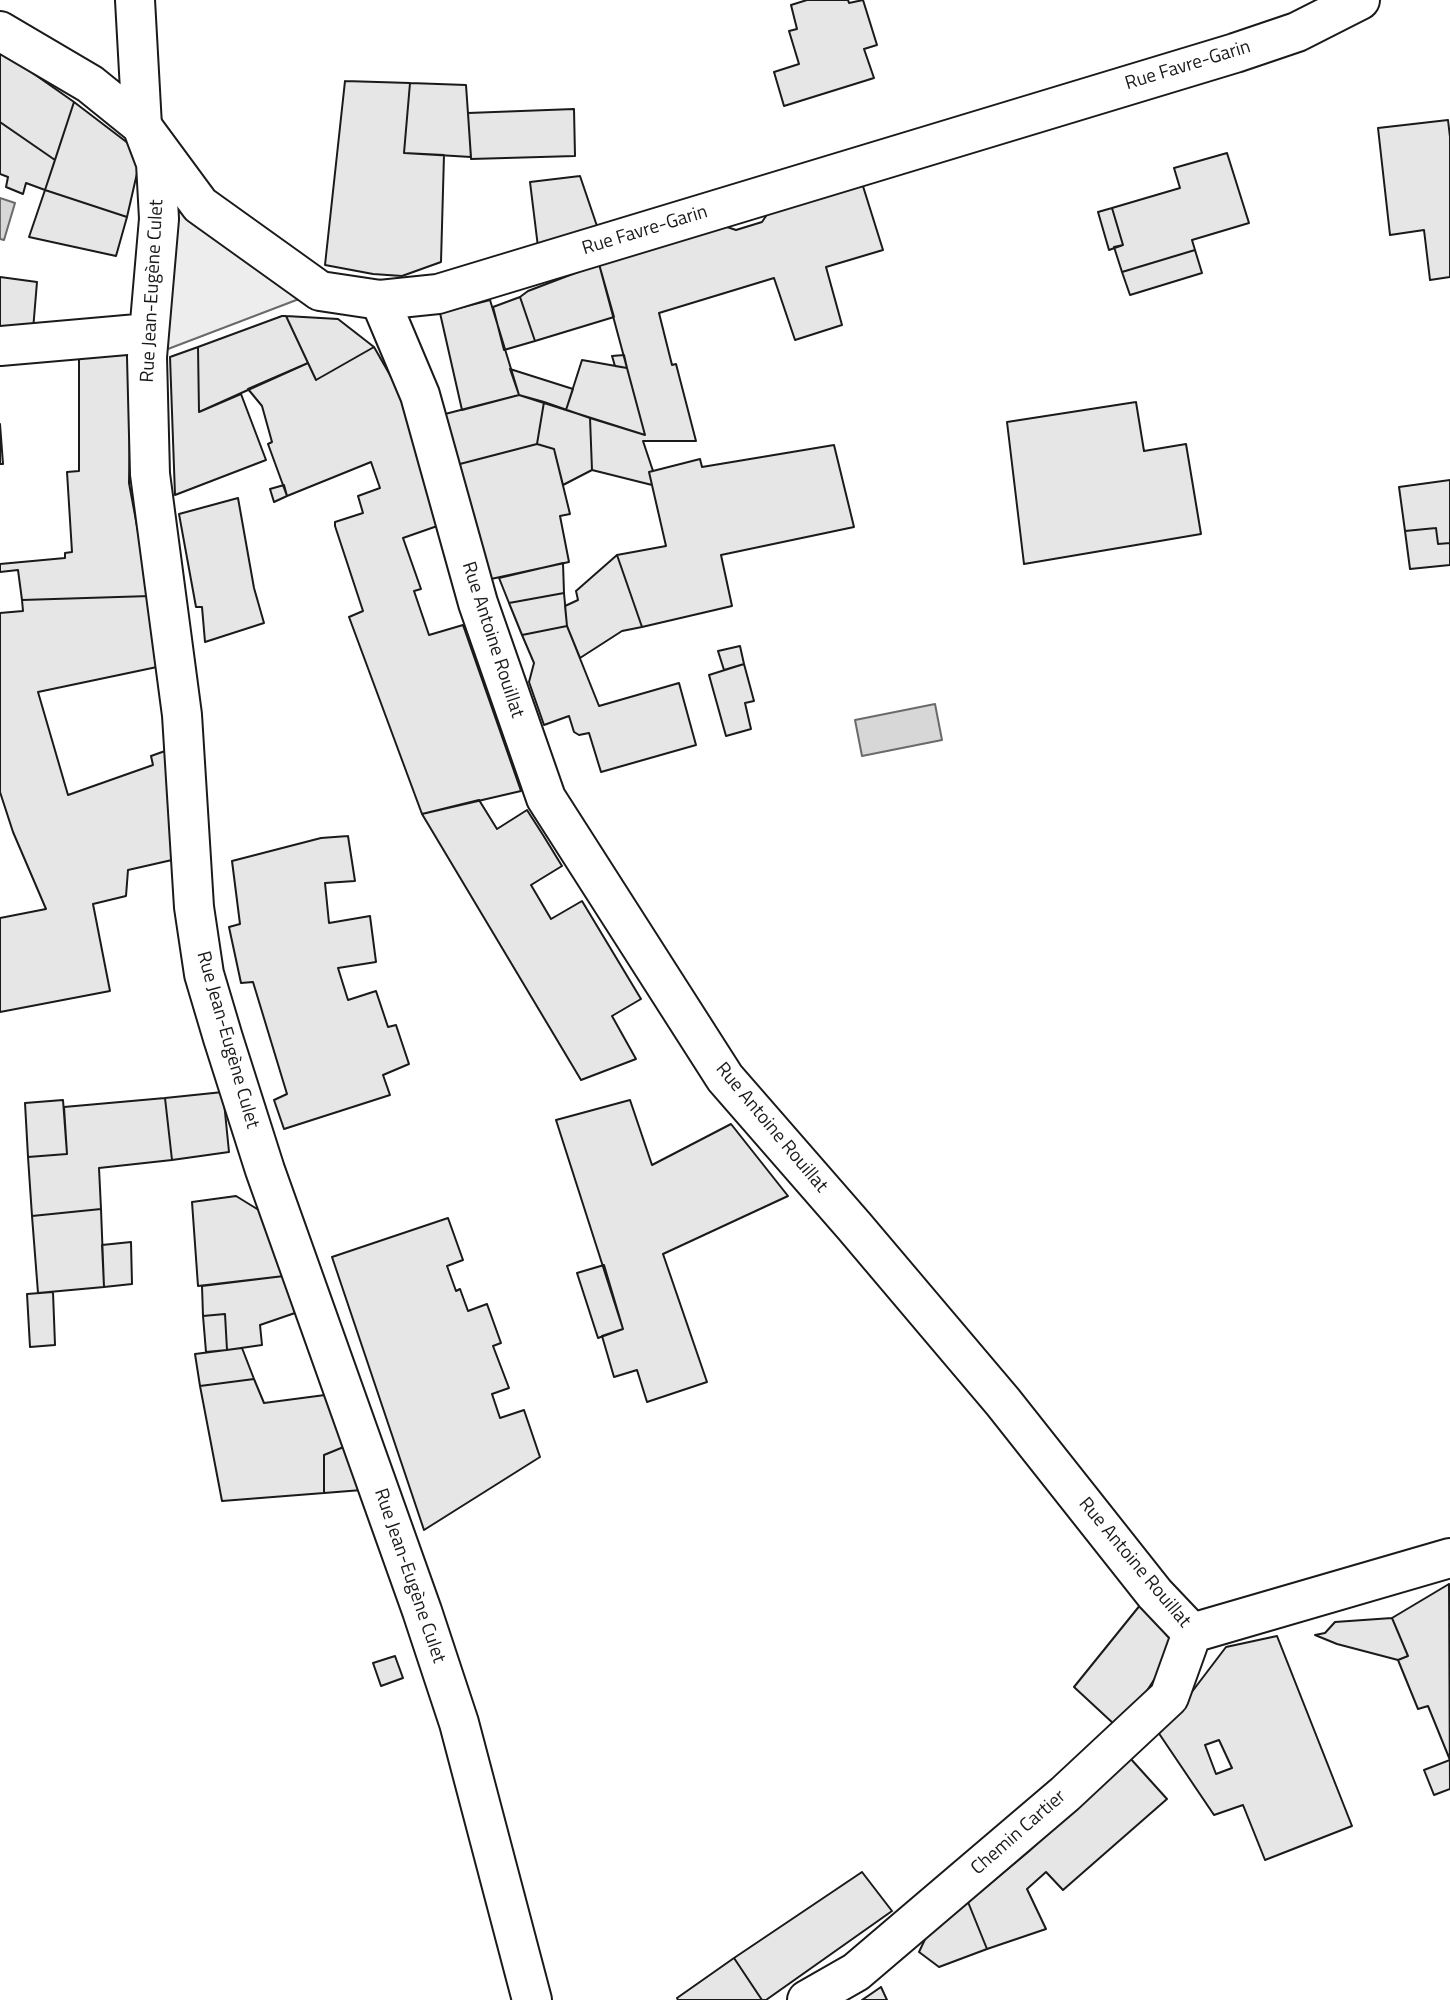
<!DOCTYPE html>
<html>
<head>
<meta charset="utf-8">
<style>
  body { margin:0 }
  canvas { display:block; background:#fff }
</style>
</head>
<body>
<canvas width="1450" height="2000"></canvas>
<script>
const g = document.querySelector('canvas').getContext('2d');
g.lineJoin = 'round';
function fill(path, color) { g.fillStyle = color; g.fill(path, 'evenodd'); }
const toPath = rows => new Path2D(rows.map(r => 'M' + r).join(''));
function stroke(path, color, width, dash) { g.strokeStyle = color; g.lineWidth = width; g.lineCap = dash ? 'butt' : 'round'; g.setLineDash(dash || []); g.stroke(path); }
function write(font, color, halo, rows, align = 'center') {
  g.font = font + ' "Titillium Web",sans-serif'; g.lineWidth = 5; g.setLineDash([]); g.textBaseline = 'middle'; g.strokeStyle = halo; g.fillStyle = color; for (const [text, x, y, turn = 0] of rows) {
    g.save(); g.translate(x, y); g.rotate((+turn || 0) * Math.PI / 180); g.textAlign = isNaN(turn) ? turn : align; if (halo) g.strokeText(text, 0, 0); g.fillText(text, 0, 0); g.restore();
  }
}
const built = toPath([
  [200,205,320,291,147,357,159,219,200,205]
]);
const water = toPath([
  [0,198,15,203,4,240,0,239,0,198],
  [935,704,942,740,862,756,855,720,935,704]
]);
const building = toPath([
  [807,0,848,0,849,3,863,0,877,45,864,49,874,78,784,106,774,72,799,64,789,31,797,29,791,5,807,0],
  [0,50,74,102,55,160,0,122,0,50],
  [345,81,410,83,404,153,444,155,441,262,402,276,373,274,325,265,345,81],
  [410,83,466,85,471,157,404,153,410,83],
  [74,102,137,150,138,169,127,217,45,190,74,102],
  [574,109,575,156,471,159,468,113,574,109],
  [1448,120,1450,137,1450,277,1430,280,1424,230,1390,235,1378,128,1448,120],
  [0,122,55,160,45,190,26,183,23,194,6,187,8,177,0,174,0,122],
  [1227,153,1249,223,1192,240,1195,250,1122,272,1114,247,1123,245,1112,208,1180,188,1174,168,1227,153],
  [580,176,598,229,538,247,530,182,580,176],
  [862,183,883,250,826,267,842,325,795,340,774,278,659,313,672,365,676,364,696,441,643,441,653,471,649,472,652,485,592,470,590,418,645,435,599,264,724,226,736,230,762,222,768,213,862,183],
  [45,190,127,217,116,256,29,237,45,190],
  [1112,208,1123,245,1109,250,1098,212,1112,208],
  [1195,250,1202,273,1130,295,1122,272,1195,250],
  [599,264,614,317,535,341,520,297,528,291,599,264],
  [0,277,37,282,33,330,0,332,0,277],
  [520,297,535,341,504,350,493,307,520,297],
  [490,300,519,395,462,410,440,313,490,300],
  [282,316,286,316,308,363,199,412,198,347,282,316],
  [286,316,338,319,374,347,316,380,286,316],
  [198,347,199,412,241,394,266,460,175,495,170,357,198,347],
  [374,347,406,403,443,524,403,538,421,589,414,591,429,635,463,625,521,791,422,814,349,617,363,611,335,526,335,522,363,513,358,496,380,488,371,462,287,496,268,444,272,442,262,406,248,389,308,363,316,380,374,347],
  [131,352,129,483,150,596,22,600,18,570,0,572,0,564,65,558,65,553,72,552,67,472,79,471,79,358,131,352],
  [624,355,627,368,615,366,612,356,624,355],
  [582,360,627,368,645,435,566,410,582,360],
  [510,369,573,389,566,410,519,395,510,369],
  [519,395,544,402,537,444,456,465,445,414,519,395],
  [544,402,590,418,592,470,563,485,554,449,537,444,544,402],
  [1136,402,1144,451,1186,444,1201,534,1024,564,1007,422,1136,402],
  [0,424,3,464,0,464,0,424],
  [537,444,554,449,570,514,560,516,569,562,491,579,456,465,537,444],
  [834,445,854,527,721,555,732,606,642,627,617,555,666,546,649,472,700,459,702,467,834,445],
  [1450,480,1450,543,1438,544,1436,528,1405,531,1399,487,1450,480],
  [284,485,287,496,274,502,270,489,284,485],
  [238,498,254,588,264,623,205,642,202,607,196,607,179,514,238,498],
  [1436,528,1438,544,1450,543,1450,565,1410,569,1405,531,1436,528],
  [617,555,642,627,622,631,580,658,567,626,565,606,578,600,576,591,617,555],
  [563,563,564,593,509,603,499,578,563,563],
  [564,593,567,626,522,635,509,603,564,593],
  [150,596,157,667,38,692,68,795,153,765,151,756,165,751,172,860,128,870,126,896,93,904,110,991,0,1012,0,918,46,909,13,832,0,792,0,613,23,611,22,600,150,596],
  [567,626,599,706,679,683,696,745,601,772,589,733,579,735,574,732,569,716,544,725,529,682,534,663,522,635,567,626],
  [740,646,744,664,724,670,718,651,740,646],
  [744,664,754,701,745,703,751,729,726,736,709,675,744,664],
  [479,800,497,829,527,810,543,835,562,866,531,885,551,919,582,901,641,999,612,1016,636,1059,581,1080,422,814,479,800],
  [348,836,355,881,325,883,329,923,370,916,376,962,338,968,348,1000,376,991,388,1027,396,1025,409,1064,383,1075,390,1095,284,1129,274,1100,287,1094,253,982,241,983,229,927,240,924,232,861,321,838,348,836],
  [223,1092,229,1152,172,1160,165,1098,223,1092],
  [165,1098,172,1160,99,1168,101,1209,32,1216,28,1157,67,1154,64,1107,165,1098],
  [63,1100,67,1154,28,1157,25,1103,63,1100],
  [630,1100,652,1165,731,1124,788,1196,663,1254,707,1382,647,1402,637,1370,614,1377,602,1336,623,1329,556,1120,630,1100],
  [236,1196,262,1212,284,1276,198,1286,192,1202,236,1196],
  [101,1209,104,1287,38,1293,32,1216,101,1209],
  [448,1218,463,1260,447,1266,456,1291,460,1289,468,1311,487,1304,501,1343,493,1346,509,1388,492,1394,500,1418,524,1410,540,1457,424,1530,332,1257,448,1218],
  [131,1242,132,1284,104,1287,102,1245,131,1242],
  [604,1265,623,1329,598,1338,577,1273,604,1265],
  [284,1276,295,1313,260,1325,262,1345,227,1350,225,1314,203,1316,202,1286,284,1276],
  [53,1292,55,1345,30,1347,27,1294,53,1292],
  [225,1314,227,1350,206,1352,203,1316,225,1314],
  [242,1348,254,1379,200,1386,195,1354,242,1348],
  [254,1379,264,1403,325,1395,346,1446,324,1455,324,1493,222,1501,200,1386,254,1379],
  [346,1446,362,1490,324,1493,324,1455,346,1446],
  [1449,1584,1450,1789,1434,1795,1424,1770,1450,1760,1428,1706,1418,1709,1398,1660,1408,1656,1392,1618,1449,1584],
  [1141,1604,1176,1646,1139,1703,1115,1725,1074,1687,1141,1604],
  [1392,1618,1408,1656,1398,1660,1337,1644,1315,1635,1325,1633,1335,1622,1392,1618],
  [1277,1636,1352,1826,1265,1860,1243,1805,1214,1815,1158,1732,1188,1697,1226,1647,1277,1636],
  [1219,1740,1232,1768,1216,1774,1205,1745,1219,1740],
  [395,1656,403,1678,381,1686,373,1663,395,1656],
  [1130,1758,1167,1799,1063,1890,1046,1872,1027,1889,1046,1929,987,1949,968,1902,1028,1852,1130,1758],
  [862,1872,892,1911,766,2000,762,2000,734,1958,862,1872],
  [968,1902,987,1949,939,1967,919,1952,928,1933,968,1902],
  [734,1958,762,2000,678,2000,677,1998,734,1958],
  [881,1987,887,2000,862,2000,881,1987]
]);
const pedestrian = toPath([
  [144,129,200,205,320,291,380,300]
]);
const minor = toPath([
  [135,0,142,126,156,163,159,219,147,357,150,474,182,715,194,907,204,974,223,1038,265,1170,422,1611,459,1723,532,2000],
  [0,31,90,84,142,126],
  [0,346,149,333],
  [1192,1633,1155,1594,1003,1402,854,1226,725,1078,546,798,478,603,420,395,380,300,438,294,1235,53,1297,32,1360,0],
  [1192,1633,1450,1558],
  [807,2000,856,1972,1065,1794,1169,1697,1192,1633]
]);
const streetNames = [
  ["Rue Favre-Garin",1188,66,-17],
  ["Rue Favre-Garin",645,231,-17],
  ["Rue Jean-Eugène Culet",153,291,-87],
  ["Rue Antoine Rouillat",492,640,72],
  ["Rue Jean-Eugène Culet",227,1040,74],
  ["Rue Antoine Rouillat",771,1128,50],
  ["Rue Antoine Rouillat",1134,1563,50],
  ["Rue Jean-Eugène Culet",409,1576,71],
  ["Chemin Cartier",1019,1833,-41]
];
fill(built, '#ededed');
stroke(built, '#6a6a6a', 2);
fill(water, '#d7d7d7');
stroke(water, '#6a6a6a', 2);
fill(building, '#e6e6e6');
stroke(building, '#1a1a1a', 2);
stroke(pedestrian, '#1a1a1a', 42);
stroke(minor, '#1a1a1a', 42);
stroke(pedestrian, '#fff', 38);
stroke(minor, '#fff', 38);
write('19px', '#1a1a1a', '#fff', streetNames);
</script>
</body>
</html>
